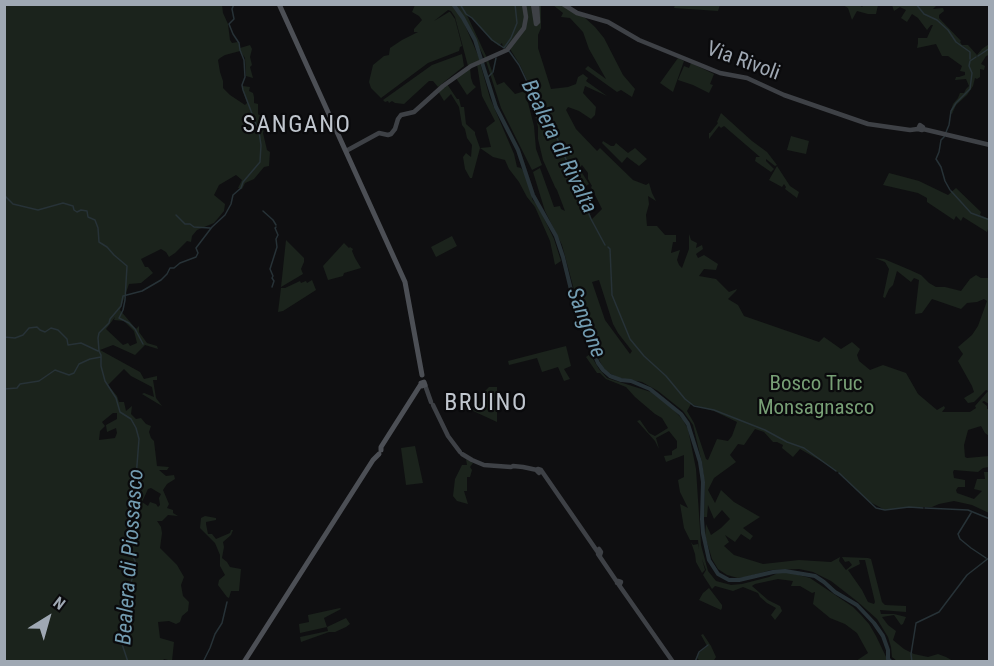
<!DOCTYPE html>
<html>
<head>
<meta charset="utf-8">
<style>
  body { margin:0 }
  #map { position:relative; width:994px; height:666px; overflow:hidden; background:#0f0f11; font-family:"Roboto Condensed",sans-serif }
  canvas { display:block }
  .frame { position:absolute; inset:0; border:6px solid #9fa8b3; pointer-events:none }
  .north { position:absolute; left:18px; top:588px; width:60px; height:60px; -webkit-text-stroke:4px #0a0a0c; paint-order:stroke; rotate:37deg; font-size:16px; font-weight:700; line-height:24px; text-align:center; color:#9fa8b3 }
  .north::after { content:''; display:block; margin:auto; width:21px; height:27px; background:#9fa8b3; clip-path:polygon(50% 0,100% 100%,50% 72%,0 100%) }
</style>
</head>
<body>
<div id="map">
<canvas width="994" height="666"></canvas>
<div class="frame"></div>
<div class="north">N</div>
</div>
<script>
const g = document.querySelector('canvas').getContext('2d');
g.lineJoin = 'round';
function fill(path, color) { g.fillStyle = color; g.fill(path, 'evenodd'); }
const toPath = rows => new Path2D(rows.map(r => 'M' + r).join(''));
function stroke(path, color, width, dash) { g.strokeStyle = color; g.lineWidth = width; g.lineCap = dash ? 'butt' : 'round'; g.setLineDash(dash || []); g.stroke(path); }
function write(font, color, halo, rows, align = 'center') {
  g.font = font + ' "Roboto Condensed",sans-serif'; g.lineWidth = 4.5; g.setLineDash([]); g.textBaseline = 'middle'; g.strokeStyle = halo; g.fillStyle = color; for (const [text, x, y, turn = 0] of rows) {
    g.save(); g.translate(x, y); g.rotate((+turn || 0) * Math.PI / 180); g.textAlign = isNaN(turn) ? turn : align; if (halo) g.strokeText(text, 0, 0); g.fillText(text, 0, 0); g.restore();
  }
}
const green = toPath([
  [4,5,222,5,223,13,228,24,230,40,232,43,238,42,240,48,250,45,252,49,250,57,252,65,250,67,253,78,246,76,245,58,240,51,225,55,220,58,218,60,220,72,223,81,223,88,230,95,245,105,247,103,242,88,243,86,250,87,249,91,253,93,254,97,254,103,258,104,258,114,259,115,262,115,266,124,263,133,267,150,270,152,269,166,264,167,254,179,245,183,242,189,238,188,242,180,236,175,219,185,214,195,225,204,224,211,214,223,197,230,192,236,191,242,187,241,175,253,169,257,166,252,161,249,141,259,145,267,148,267,153,273,141,283,129,284,120,310,136,329,139,326,139,332,147,343,157,346,158,349,145,345,135,355,113,345,100,350,140,372,144,379,157,376,157,380,153,380,156,398,162,406,142,394,144,393,154,397,152,387,131,376,124,369,108,385,117,396,119,402,124,402,126,411,132,406,131,414,136,419,141,418,146,424,151,426,149,432,151,438,154,441,157,466,169,467,167,470,159,470,166,476,174,475,175,479,167,484,163,490,169,504,167,508,173,510,173,513,178,516,168,515,162,521,157,521,161,527,162,533,160,548,177,565,184,577,181,585,183,596,189,602,188,611,182,616,180,622,176,624,169,621,158,622,160,638,174,642,172,661,164,659,162,662,5,661],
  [115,317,114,320,124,321,134,331,137,343,130,346,128,343,123,345,106,329],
  [113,413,117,413,117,419,106,425,107,432,116,428,117,433,115,438,99,440,100,431,105,426,102,422],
  [151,488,161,494,159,498,160,505,158,507,156,504,150,502,148,506,142,502,148,489],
  [415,5,541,5,541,28,538,35,538,48,551,89,568,87,576,84,578,77,583,74,588,78,586,81,607,96,585,86,583,93,596,107,595,115,591,119,579,111,568,107,566,110,576,129,597,151,600,148,633,180,646,185,649,183,652,193,656,201,648,196,649,204,646,215,647,226,657,226,665,235,676,235,676,242,673,242,671,253,680,250,677,260,679,265,682,268,689,249,689,234,691,240,697,243,696,248,702,245,703,249,696,254,698,258,704,255,718,264,716,270,704,269,699,276,716,279,729,292,737,289,736,291,728,299,738,305,744,316,819,342,824,337,841,349,852,342,860,349,857,355,859,361,870,370,883,365,906,373,918,394,937,410,944,406,945,408,942,412,970,412,976,408,975,406,988,391,986,390,974,402,968,403,964,398,974,392,972,386,958,361,963,354,958,347,972,335,978,326,987,301,984,299,977,302,967,303,961,309,932,299,922,313,915,314,919,280,914,278,911,282,897,271,893,285,889,289,885,298,883,297,889,269,885,262,875,258,884,259,910,270,921,275,929,283,936,287,945,287,961,291,970,279,976,275,981,278,989,278,989,404,984,401,982,402,987,406,987,409,989,409,989,436,985,433,981,426,968,430,964,445,965,457,967,458,989,456,989,467,983,468,978,472,954,470,953,472,954,478,965,480,965,487,958,487,956,490,957,493,974,499,982,491,974,489,977,479,985,479,984,472,989,472,989,480,988,480,990,486,989,513,972,505,954,501,939,504,932,507,909,507,885,510,868,501,839,473,821,461,800,449,793,457,782,448,783,445,777,442,773,442,764,432,755,429,744,445,738,444,730,455,736,462,714,478,708,490,715,503,721,490,734,502,760,517,743,528,753,536,750,540,741,534,735,542,725,535,729,542,724,546,734,555,763,564,799,560,831,562,840,557,839,561,846,570,852,565,849,561,845,562,842,557,868,558,871,559,882,602,885,605,906,606,906,612,880,610,881,614,894,614,906,617,903,624,901,625,894,615,882,617,888,625,896,631,893,640,904,649,914,654,928,657,938,654,946,657,953,661,897,661,892,657,891,647,888,637,877,619,858,602,831,581,813,572,799,569,771,570,746,577,738,578,727,575,718,569,712,559,705,536,706,524,711,535,721,528,730,519,722,510,714,519,708,505,707,517,704,517,705,485,702,463,693,425,683,411,658,391,642,382,619,378,609,373,604,370,595,351,577,301,562,245,545,211,533,172,540,168,554,207,560,206,561,209,565,211,557,190,555,187,543,160,538,139,538,127,530,95,530,90,527,85,527,80,520,65,510,49,503,48,502,43,499,46,491,40,472,18,467,15,487,58,485,59,466,21,464,23,480,60,468,66,455,17,451,11,448,10,434,21,449,12,450,12,455,19,462,46,460,47,459,51,428,63,381,98,371,88,369,82,373,65,384,56,389,55,390,48,402,40,418,32,414,32,414,29,422,20,419,16,412,12],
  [582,165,588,173,588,179,592,186,591,187,602,209,592,219,580,190,589,184,579,168],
  [599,280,613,324,618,333,632,351,630,354,605,320,592,282],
  [691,404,714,411,737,422,732,436,728,441,717,439,708,460,706,459,694,423,687,411],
  [859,560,865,560,875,602,874,604,868,602,862,590,848,570,860,564],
  [553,5,561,5,583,16,595,27,604,38,623,75,635,89,632,97,621,90,617,92,585,69,588,66,606,79,589,49,583,32,570,18,561,17,563,13],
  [675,5,675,4,720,5,718,11,674,8],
  [843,5,859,5,862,7,864,5,878,5,876,14,868,14,857,11,852,20,848,8],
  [892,5,937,5,933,9,943,8,944,11,939,15,939,18,961,41,960,42,962,45,968,45,977,55,982,49,989,44,989,55,986,56,981,64,985,66,984,70,980,69,980,77,977,79,975,78,973,86,967,95,956,105,952,114,950,113,953,104,958,98,960,93,964,93,966,89,969,86,966,79,955,80,956,77,959,77,965,75,965,72,960,71,962,66,948,56,942,56,936,44,917,48,918,43,918,38,927,38,933,25,931,25,927,30,918,18,912,14,907,22,901,18,906,10,900,7,894,11],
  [462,54,464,66,438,87,433,81,429,81,404,104,395,103,392,101,389,103,388,101,385,102,383,100,432,65],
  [678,58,684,61,673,92,660,83],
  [488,60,497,85,504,82,515,94,525,91,534,126,536,149,542,165,532,170,501,108,486,61],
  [480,63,490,98,514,154,517,167,521,168,529,178,532,190,532,199,538,206,554,239,561,261,555,265,550,241,539,216,535,207,527,197,519,182,509,169,505,160,493,157,480,148,472,178,470,178,465,169,463,157,466,153,471,157,472,145,467,138,465,129,462,125,459,107,451,94,444,101,438,91,447,84,457,99,459,99,461,107,464,107,466,124,475,132,475,134,480,148,491,147,486,128,495,121,482,96,477,64],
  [691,63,714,74,710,84,713,85,709,93,693,85,678,80,684,66,689,68],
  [470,68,471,78,473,84,476,87,467,95,456,78],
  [721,113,752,141,767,152,777,165,775,166,766,159,766,161,774,169,771,172,755,161,756,157,760,157,724,126,721,128,719,126,709,139,709,133,710,133,718,123,717,122],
  [791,136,809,141,806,154,787,150],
  [603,141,611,146,614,146,616,143,628,153,635,148,647,159,639,166,627,157,622,163,602,143],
  [777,166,790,186,799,192,797,198,785,189,786,187,784,184,782,187,769,180],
  [889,173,919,181,948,195,956,188,981,212,980,215,989,219,989,230,988,229,987,232,963,217,961,221,956,216,954,220,927,202,927,198,918,193,883,185],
  [452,236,457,246,436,257,431,247],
  [286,240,304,258,304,262,301,269,303,274,281,287],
  [344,243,349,248,350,247,353,249,352,251,355,258,361,268,344,273,343,276,328,280,323,266],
  [312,280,316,290,283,311,278,312,281,288,285,288,300,281,301,283,306,281,307,283],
  [566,346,571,366,564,369,570,379,564,381,558,367,542,372,537,358,509,365,508,361],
  [590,354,599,369,607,378,651,392,673,409,683,420,688,429,696,469,701,545,708,571,716,581,731,585,742,584,769,577,778,573,791,573,810,578,853,607,861,615,869,624,876,636,888,661,856,661,868,653,857,633,845,624,830,618,813,604,815,592,812,593,800,586,791,586,793,581,778,579,755,584,752,586,768,600,780,606,782,611,775,620,771,615,776,608,767,603,760,597,758,593,743,587,733,591,715,586,712,589,703,575,706,570,702,559,705,570,702,573,696,562,695,554,691,542,693,545,698,544,699,549,698,540,690,540,684,528,680,504,688,508,680,492,678,480,684,477,684,455,666,462,664,456,672,455,672,451,677,448,677,441,669,431,656,438,659,449,655,441,637,421,640,420,649,433,655,436,668,428,662,418,655,414,635,397,626,387,606,379,600,373,597,373,586,357],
  [489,387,497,387,497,422,471,410,479,405,484,396,484,392],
  [415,446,423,483,406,485,401,448],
  [466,459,473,463,470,467,472,470,470,477,467,477,467,491,464,491,468,504,457,501,453,496,455,479,462,465,467,465],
  [205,516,216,518,216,520,206,522,206,524,208,534,212,534,216,539,230,533,231,530,233,530,231,535,223,542,224,547,222,558,227,562,230,567,241,569,239,591,231,591,229,598,227,597,218,585,219,580,225,575,220,566,220,555,215,543,200,528,201,518],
  [709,588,722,605,722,608,721,610,699,600,703,593],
  [340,608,341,609,324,618,327,627,300,633,299,624,309,622,308,615],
  [346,618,350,624,346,627,335,632,329,632,301,642,300,637,328,631,327,627],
  [703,634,711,646,716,657,714,660,714,661,700,661,697,658,699,653,707,646,701,635]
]);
const stream = toPath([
  [460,4,466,14,472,18,492,40,504,48],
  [916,4,924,14,937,20,948,30,956,42,970,52,970,59],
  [504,48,511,38,517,23,515,4],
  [509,51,519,65,530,88,547,114,591,219,605,245],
  [978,56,990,48],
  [493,72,496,58],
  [488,77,492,73],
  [950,190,945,181,941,167,936,159,939,152,941,140,944,137,949,125,951,111,956,103,970,89,972,73,969,66,970,61,976,57],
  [951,191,971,213,990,220],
  [4,195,13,204,38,210,63,203,73,206,74,210,77,212,81,210,87,211,88,217,95,220,98,228,99,242,107,247,114,255,127,266,125,300,123,310,119,318,129,323,135,329,143,344],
  [263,211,273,220,276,225],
  [176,215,185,224,190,224,194,227,210,228],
  [608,247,610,249,612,295,630,339,644,356,666,376,685,399,694,406,714,410,765,430,787,442,804,448,836,471],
  [272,287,274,281,272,278,273,276,270,269,277,247,276,239,278,235,275,228,276,227],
  [4,337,15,338,23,335,29,328,37,327,40,330,45,332,51,328,58,330,67,339,68,345,81,343,98,351],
  [4,389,17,388,20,384,39,381,55,370,69,375,74,373,79,364,90,359,101,357],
  [839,473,876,508,885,510,909,507,923,508],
  [925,508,968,510,990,519],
  [971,513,958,534,960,539,971,548,986,558],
  [128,662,122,644,123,634,127,620,126,609,128,604,130,586,135,569,135,561,130,550,132,536,131,523,133,520,133,505,140,493,140,486,136,478,139,439,136,428,131,419,120,412,116,398,105,381,101,366,101,355,99,351,98,338,99,333,109,323,110,319,121,306,123,296,142,291,161,280,167,274,170,268,174,268,180,263,196,257,198,253,196,248,212,227,225,215,231,204,233,195,241,188,243,182,260,162,261,145,259,132,243,90,242,85,245,77,244,60,240,50,239,43,233,34,229,24,234,19,232,9,234,4],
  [203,662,210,648,215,634,222,623,227,602],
  [695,662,699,652,708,645],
  [912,662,911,654,916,623,939,612,967,575,990,557]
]);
const river = toPath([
  [453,4,463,18,475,40,496,107,518,150,533,195,556,236,563,257,575,306,584,332,598,363,603,370,610,376,621,380,631,381,650,389,681,414,688,424,700,462,703,482,702,519,703,533,709,560,718,574,729,580,739,580,773,572,785,571,815,576,824,582,835,592,857,605,874,623,883,636,888,650,888,659,891,662]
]);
const secondary = toPath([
  [533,4,536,24,538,22,537,4],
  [563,4,577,13,608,22,639,40,720,73,747,78,784,95,868,124,910,130,918,129,920,125,923,127,922,130,918,129],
  [923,129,990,145],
  [346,151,379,133,388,135,391,134,395,129,398,119,401,115,414,112,443,86,471,66,507,50,524,28,526,17,524,4],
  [425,385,431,402],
  [433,405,448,436,460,452],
  [462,454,472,460,484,465,511,467],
  [513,466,523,467,537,470],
  [541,471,539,473,537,471,538,469,541,470,597,551],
  [599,549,601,552,600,555,597,551,599,549],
  [598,554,617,582],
  [618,581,621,582,620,584,617,583,618,581],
  [619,585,673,662]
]);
const primary = toPath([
  [279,4,405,282,422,375],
  [424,382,425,385,422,386,421,383,424,382],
  [381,450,381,447,421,384],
  [244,662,373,460,379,454]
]);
const streetNames = [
  ["Via Rivoli",743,62,20]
];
const parkNames = [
  ["Bosco Truc",816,385],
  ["Monsagnasco",816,409]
];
const waterNames = [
  ["Bealera di Rivalta",558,147,64],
  ["Sangone",585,323,69],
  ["Bealera di Piossasco",131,557,-86]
];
const quarterNames = [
  ["SANGANO",297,126],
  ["BRUINO",486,404]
];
fill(green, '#1b231c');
stroke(stream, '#273237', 1.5);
stroke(river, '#273237', 4);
stroke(secondary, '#3e4146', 4.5);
stroke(primary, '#4c4f55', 5);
write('21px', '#9fa8b3', '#0a0a0c', streetNames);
write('21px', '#779f75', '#0a0a0c', parkNames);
write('italic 22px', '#739cb1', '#0a0a0c', waterNames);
g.letterSpacing = '1.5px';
write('24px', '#c0c6ce', '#0a0a0c', quarterNames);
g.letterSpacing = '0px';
</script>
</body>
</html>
